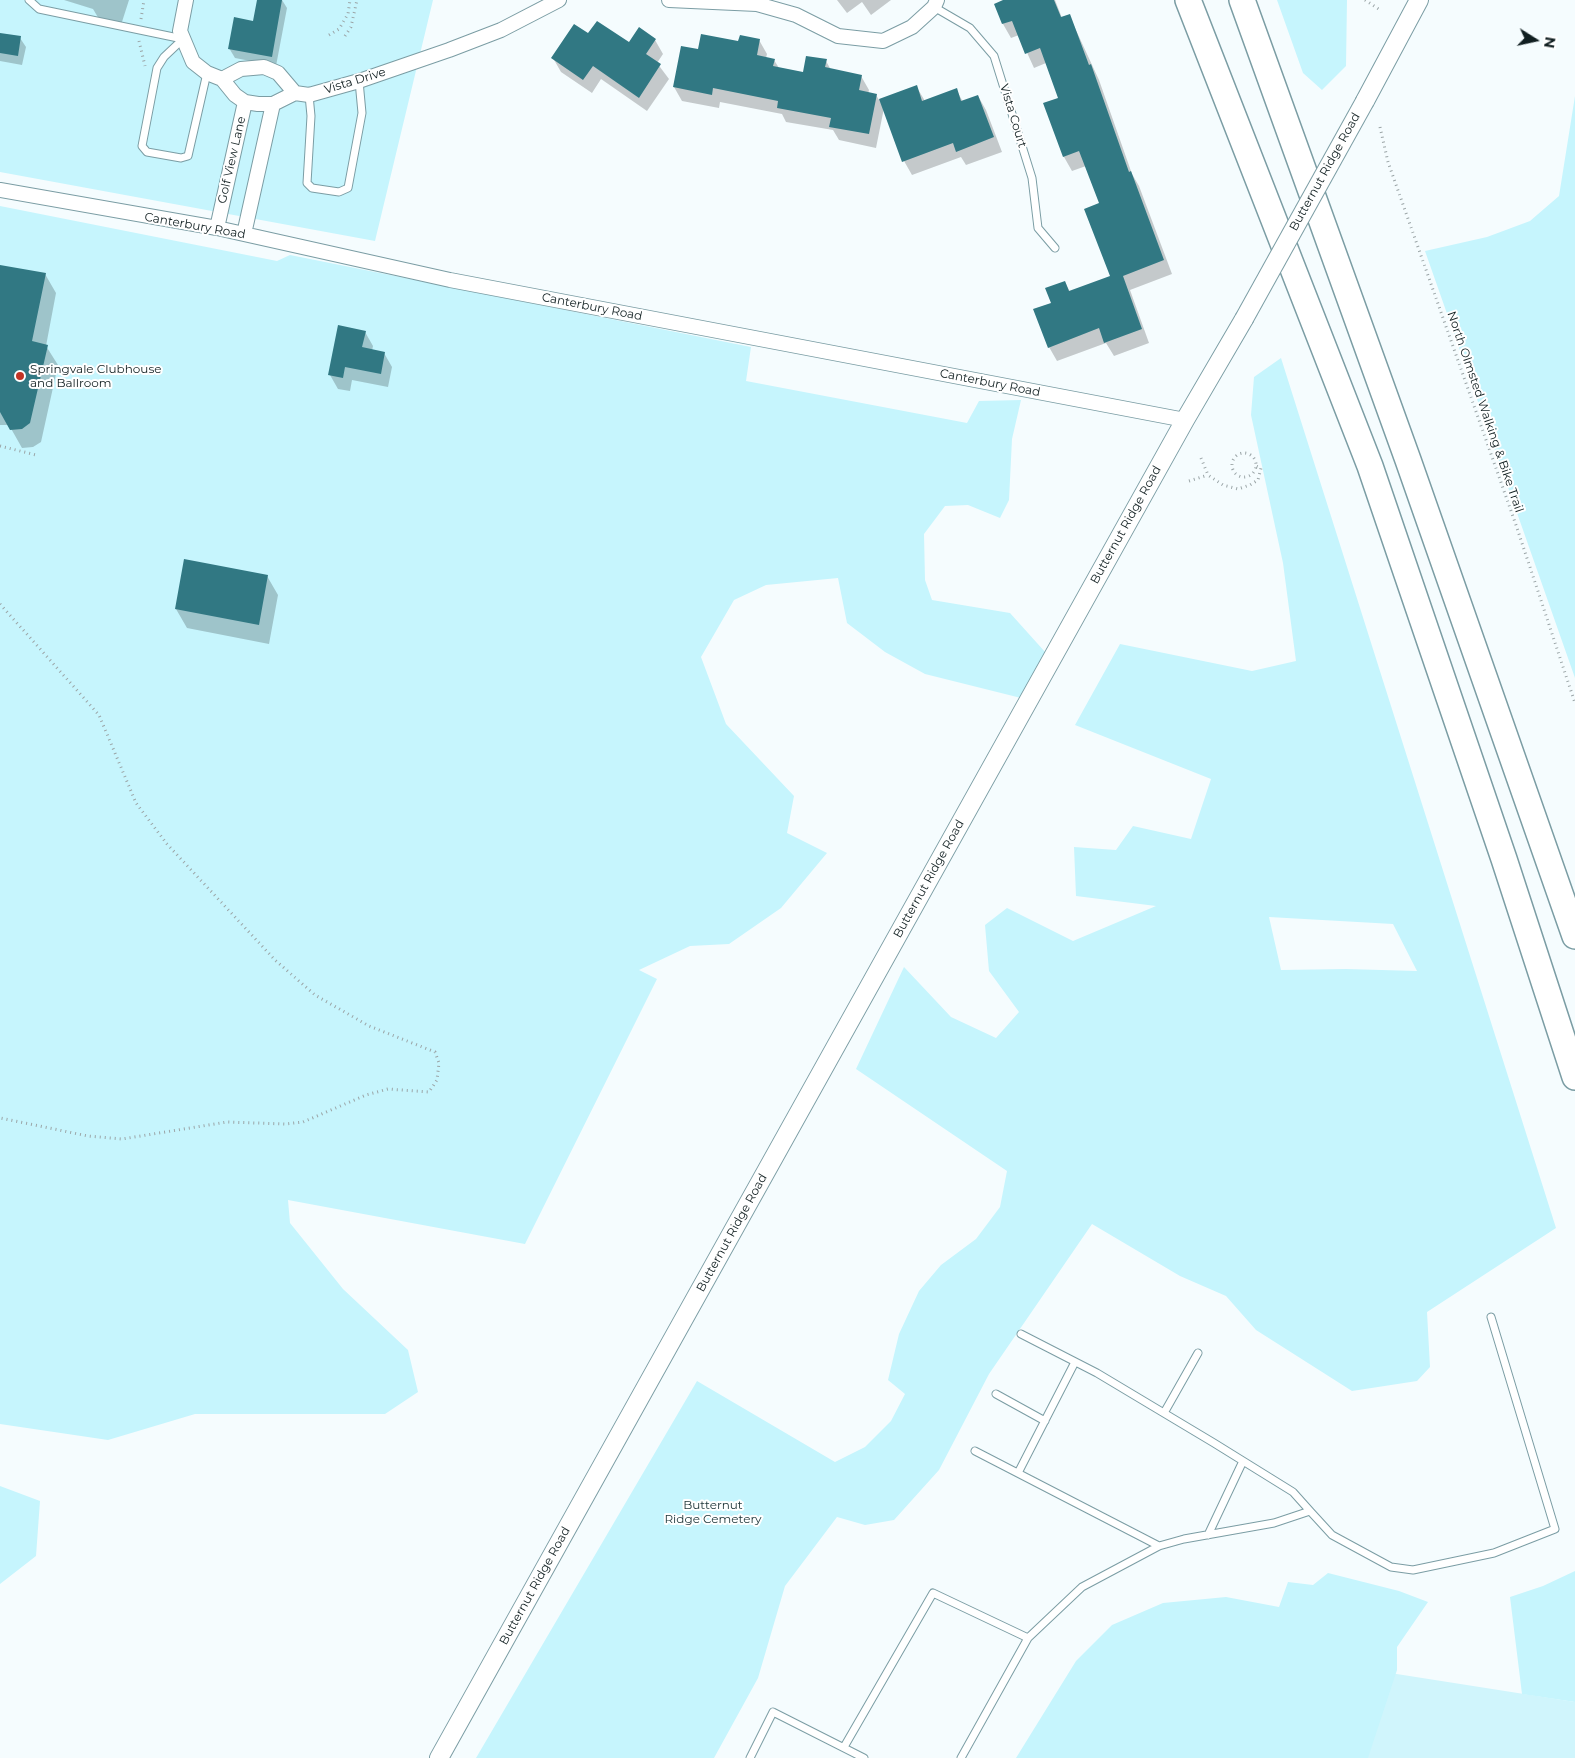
<!DOCTYPE html>
<html>
<head>
<meta charset="utf-8">
<style>
  body { margin:0 }
  #map { position:relative; width:1575px; height:1758px; overflow:hidden; background:#f5fcfe; font-family:Montserrat,sans-serif }
  canvas { display:block }
  .north { position:absolute; left:1510px; top:15px; width:50px; height:50px; -webkit-text-stroke:4px #fff; paint-order:stroke; rotate:100deg; font-size:14px; font-weight:700; line-height:20px; text-align:center; color:#111f21 }
  .north::after { content:''; display:block; margin:auto; width:18px; height:22px; background:#111f21; clip-path:polygon(50% 0,100% 100%,50% 72%,0 100%) }
</style>
</head>
<body>
<div id="map">
<canvas width="1575" height="1758"></canvas>
<div class="north">N</div>
</div>
<script>
const g = document.querySelector('canvas').getContext('2d');
g.lineJoin = 'round';
function fill(path, color) { g.fillStyle = color; g.fill(path, 'evenodd'); }
const toPath = rows => new Path2D(rows.map(r => 'M' + r).join(''));
function stroke(path, color, width, dash) { g.strokeStyle = color; g.lineWidth = width; g.lineCap = dash ? 'butt' : 'round'; g.setLineDash(dash || []); g.stroke(path); }
function write(font, color, halo, rows, align = 'center') {
  g.font = font + ' Montserrat,sans-serif'; g.lineWidth = 4; g.setLineDash([]); g.textBaseline = 'middle'; g.strokeStyle = halo; g.fillStyle = color; for (const [text, x, y, turn = 0] of rows) {
    g.save(); g.translate(x, y); g.rotate((+turn || 0) * Math.PI / 180); g.textAlign = isNaN(turn) ? turn : align; if (halo) g.strokeText(text, 0, 0); g.fillText(text, 0, 0); g.restore();
  }
}
const built = toPath([
  [1384,1672,1575,1702,1575,1758,1346,1758]
]);
const green = toPath([
  [0,0,433,0,375,241,0,172],
  [1277,0,1347,0,1346,66,1322,90,1303,73],
  [1575,96,1575,678,1425,251,1487,237,1530,221,1559,196],
  [0,206,277,261,290,255,751,347,746,381,967,423,979,401,1021,400,1012,439,1009,500,1000,518,968,505,945,506,924,534,925,580,932,600,1010,613,1046,653,1021,698,925,674,885,652,847,623,838,578,766,585,734,600,701,657,726,724,794,796,787,833,827,853,781,908,729,944,690,946,639,970,657,979,525,1244,288,1200,290,1223,343,1289,408,1350,418,1392,385,1414,195,1414,108,1440,0,1424],
  [1281,358,1556,1228,1427,1312,1430,1367,1417,1381,1352,1391,1256,1330,1226,1296,1180,1276,1092,1224,989,1374,939,1470,894,1520,865,1525,837,1517,785,1586,758,1678,714,1758,476,1758,697,1381,835,1462,865,1447,891,1421,905,1394,888,1380,899,1334,919,1291,941,1265,976,1239,1000,1207,1007,1171,856,1069,904,967,951,1017,996,1038,1019,1012,989,971,985,925,1007,908,1073,941,1156,906,1076,896,1074,847,1116,850,1133,826,1191,839,1211,779,1075,725,1120,644,1252,671,1296,661,1283,563,1251,415,1254,377],
  [1269,917,1393,924,1417,971,1346,969,1281,970],
  [0,1486,40,1501,36,1556,0,1584],
  [1575,1571,1575,1702,1522,1694,1510,1597,1543,1586],
  [1328,1573,1399,1591,1428,1602,1397,1647,1397,1670,1368,1758,1016,1758,1076,1661,1112,1625,1163,1603,1226,1597,1279,1607,1288,1582,1313,1585]
]);
const shadow = toPath([
  [64,0,129,0,121,25,99,19,93,9],
  [258,0,282,0,287,8,276,66,235,58,229,48,254,22],
  [837,0,891,0,871,15,862,2,847,13],
  [1006,0,1055,0,1062,18,1069,15,1099,80,1132,174,1139,186,1172,274,1130,290,1149,343,1114,356,1106,343,1057,361,1049,347,1052,304,1065,282,1070,292,1112,277,1101,203,1086,166,1072,171,1064,157,1045,104,1060,98,1046,63,1034,68,1019,35,1011,38,1003,24,995,4],
  [0,34,20,38,26,47,22,65,0,61],
  [589,35,629,44,655,40,663,54,657,63,669,79,647,111,601,79,592,93,561,72,553,58],
  [759,40,767,54,766,58,774,60,779,68,804,73,826,61,831,70,861,76,869,90,868,94,876,95,879,100,916,86,925,101,956,89,963,102,978,96,986,110,1002,152,966,165,961,157,912,175,904,161,884,108,876,148,839,140,833,130,786,122,782,114,720,102,719,108,682,101,674,87,699,51],
  [0,266,45,274,56,293,46,346,58,365,41,442,33,447,22,448,9,425,0,425],
  [365,332,373,346,372,351,384,353,392,367,388,387,352,380,350,391,338,389,330,375],
  [185,561,267,576,278,595,269,644,187,628,176,609]
]);
const building = toPath([
  [257,0,282,0,272,57,228,49,234,17,253,21],
  [1003,0,1054,0,1061,17,1070,14,1089,65,1091,64,1129,172,1131,171,1164,260,1123,276,1142,329,1104,343,1099,328,1048,348,1033,309,1051,303,1045,288,1065,281,1069,291,1110,276,1084,209,1099,203,1079,151,1063,157,1043,103,1058,98,1040,48,1025,54,1012,21,1002,24,994,4],
  [597,21,629,42,639,27,656,39,646,54,661,64,639,98,593,66,583,80,551,58,574,24,588,33],
  [0,33,21,36,18,56,0,53],
  [701,34,738,41,740,35,760,39,757,55,775,59,773,66,803,72,806,56,827,59,825,67,862,75,859,90,877,94,869,134,829,127,831,118,777,108,778,101,713,88,712,95,673,87,681,46,698,49],
  [917,85,922,101,957,88,961,101,978,95,994,137,956,152,953,143,902,162,879,99],
  [0,265,46,273,32,341,48,345,30,423,22,429,10,430,0,412],
  [338,325,366,331,362,347,385,352,381,374,345,367,343,378,328,375],
  [184,559,268,575,259,625,175,609]
]);
const path = toPath([
  [1365,0,1380,10],
  [141,19,144,0],
  [329,35,339,29,348,14,350,0],
  [345,36,351,27,357,0],
  [139,41,145,66],
  [1380,127,1388,162,1516,525,1575,703],
  [0,446,36,455],
  '1232 465a12 12 0 1 1 24 0a12 12 0 1 1-24 0Z',
  [1201,458,1208,475,1223,485,1238,489,1250,485,1258,480,1261,468,1256,466],
  [1189,481,1208,475],
  [0,604,99,715,136,803,167,844,275,960,315,995,369,1026,435,1052,439,1063,437,1080,429,1092,388,1089,366,1095,303,1122,285,1124,227,1122,122,1139,88,1136,0,1118]
]);
const service = toPath([
  [29,0,39,9,183,39],
  [934,7,970,28,994,56,1032,178,1038,228,1055,248],
  [183,39,164,57,157,68,142,146,147,152,181,158,188,156,207,73],
  [309,95,311,116,307,183,312,188,339,192,348,188,362,113,359,81],
  [996,1394,1045,1421],
  [1164,1413,1198,1353],
  [975,1451,1159,1546],
  [1018,1473,1075,1362],
  [1310,1511,1332,1535,1391,1567,1413,1570,1494,1553,1555,1529,1491,1317],
  [1208,1535,1243,1461],
  [844,1747,933,1593,1028,1638],
  [750,1758,773,1712,864,1758],
  [961,1758,1028,1638,1082,1587,1159,1546,1184,1539,1274,1523,1310,1511,1293,1492,1214,1443,1097,1373,1021,1334]
]);
const minor = toPath([
  [186,0,180,31,193,62,207,73,222,79,235,95,245,102,258,104,273,104,295,93,309,95,359,81,449,50,501,30,559,0],
  [669,0,757,4,796,15,838,36,883,41,912,27,934,7,937,0],
  [222,79,241,69,264,67,278,73,295,93],
  [0,190,217,228,450,280,1185,420],
  [217,228,245,102],
  [244,234,273,104]
]);
const tertiary = toPath([
  [1365,101,1419,0],
  [439,1758,1185,420,1244,319]
]);
const motorway = toPath([
  [1188,0,1370,466,1504,859,1575,1077],
  [1242,0,1408,460,1575,936]
]);
const tertiaryBridge = toPath([
  [1244,319,1365,101]
]);
const markers = [
  [20,376,5,"#c13425"]
];
const streetNames = [
  ["Vista Drive",355,81,-17],
  ["Vista Court",1013,116,73],
  ["Golf View Lane",232,160,-77],
  ["Butternut Ridge Road",1325,172,-61],
  ["Canterbury Road",195,226,10],
  ["Canterbury Road",592,307,11],
  ["Canterbury Road",990,383,11],
  ["North Olmsted Walking & Bike Trail",1485,412,71],
  ["Butternut Ridge Road",1126,525,-61],
  ["Butternut Ridge Road",929,879,-61],
  ["Butternut Ridge Road",732,1233,-61],
  ["Butternut Ridge Road",535,1586,-61]
];
const poiNames = [
  ["Springvale Clubhouse",30,369],
  ["and Ballroom",30,383]
];
const parkNames = [
  ["Butternut",713,1505],
  ["Ridge Cemetery",713,1519]
];
fill(built, '#d0f5fc');
fill(green, '#c6f5fd');
fill(shadow, '#0003');
fill(building, '#317883');
stroke(service, '#7b9da4', 9);
stroke(minor, '#7b9da4', 16);
stroke(tertiary, '#7b9da4', 20);
stroke(motorway, '#7b9da4', 28);
stroke(path, '#9ba5a7', 3, [1, 4]);
stroke(service, '#fff', 7);
stroke(minor, '#fff', 14);
stroke(tertiary, '#fff', 18);
stroke(motorway, '#fff', 25);
stroke(tertiaryBridge, '#7b9da4', 20, []);
stroke(tertiaryBridge, '#fff', 18);
for (const [x, y, r, color] of markers) { const dot = new Path2D(); dot.arc(x, y, r, 0, 2 * Math.PI); g.fillStyle = color; g.fill(dot); stroke(dot, '#fff', 2); }
write('12px', '#111f21', '#fff', streetNames);
write('12px', '#111f21', '#fff', poiNames, 'left');
write('12px', '#193135', '#fff', parkNames);
</script>
</body>
</html>
